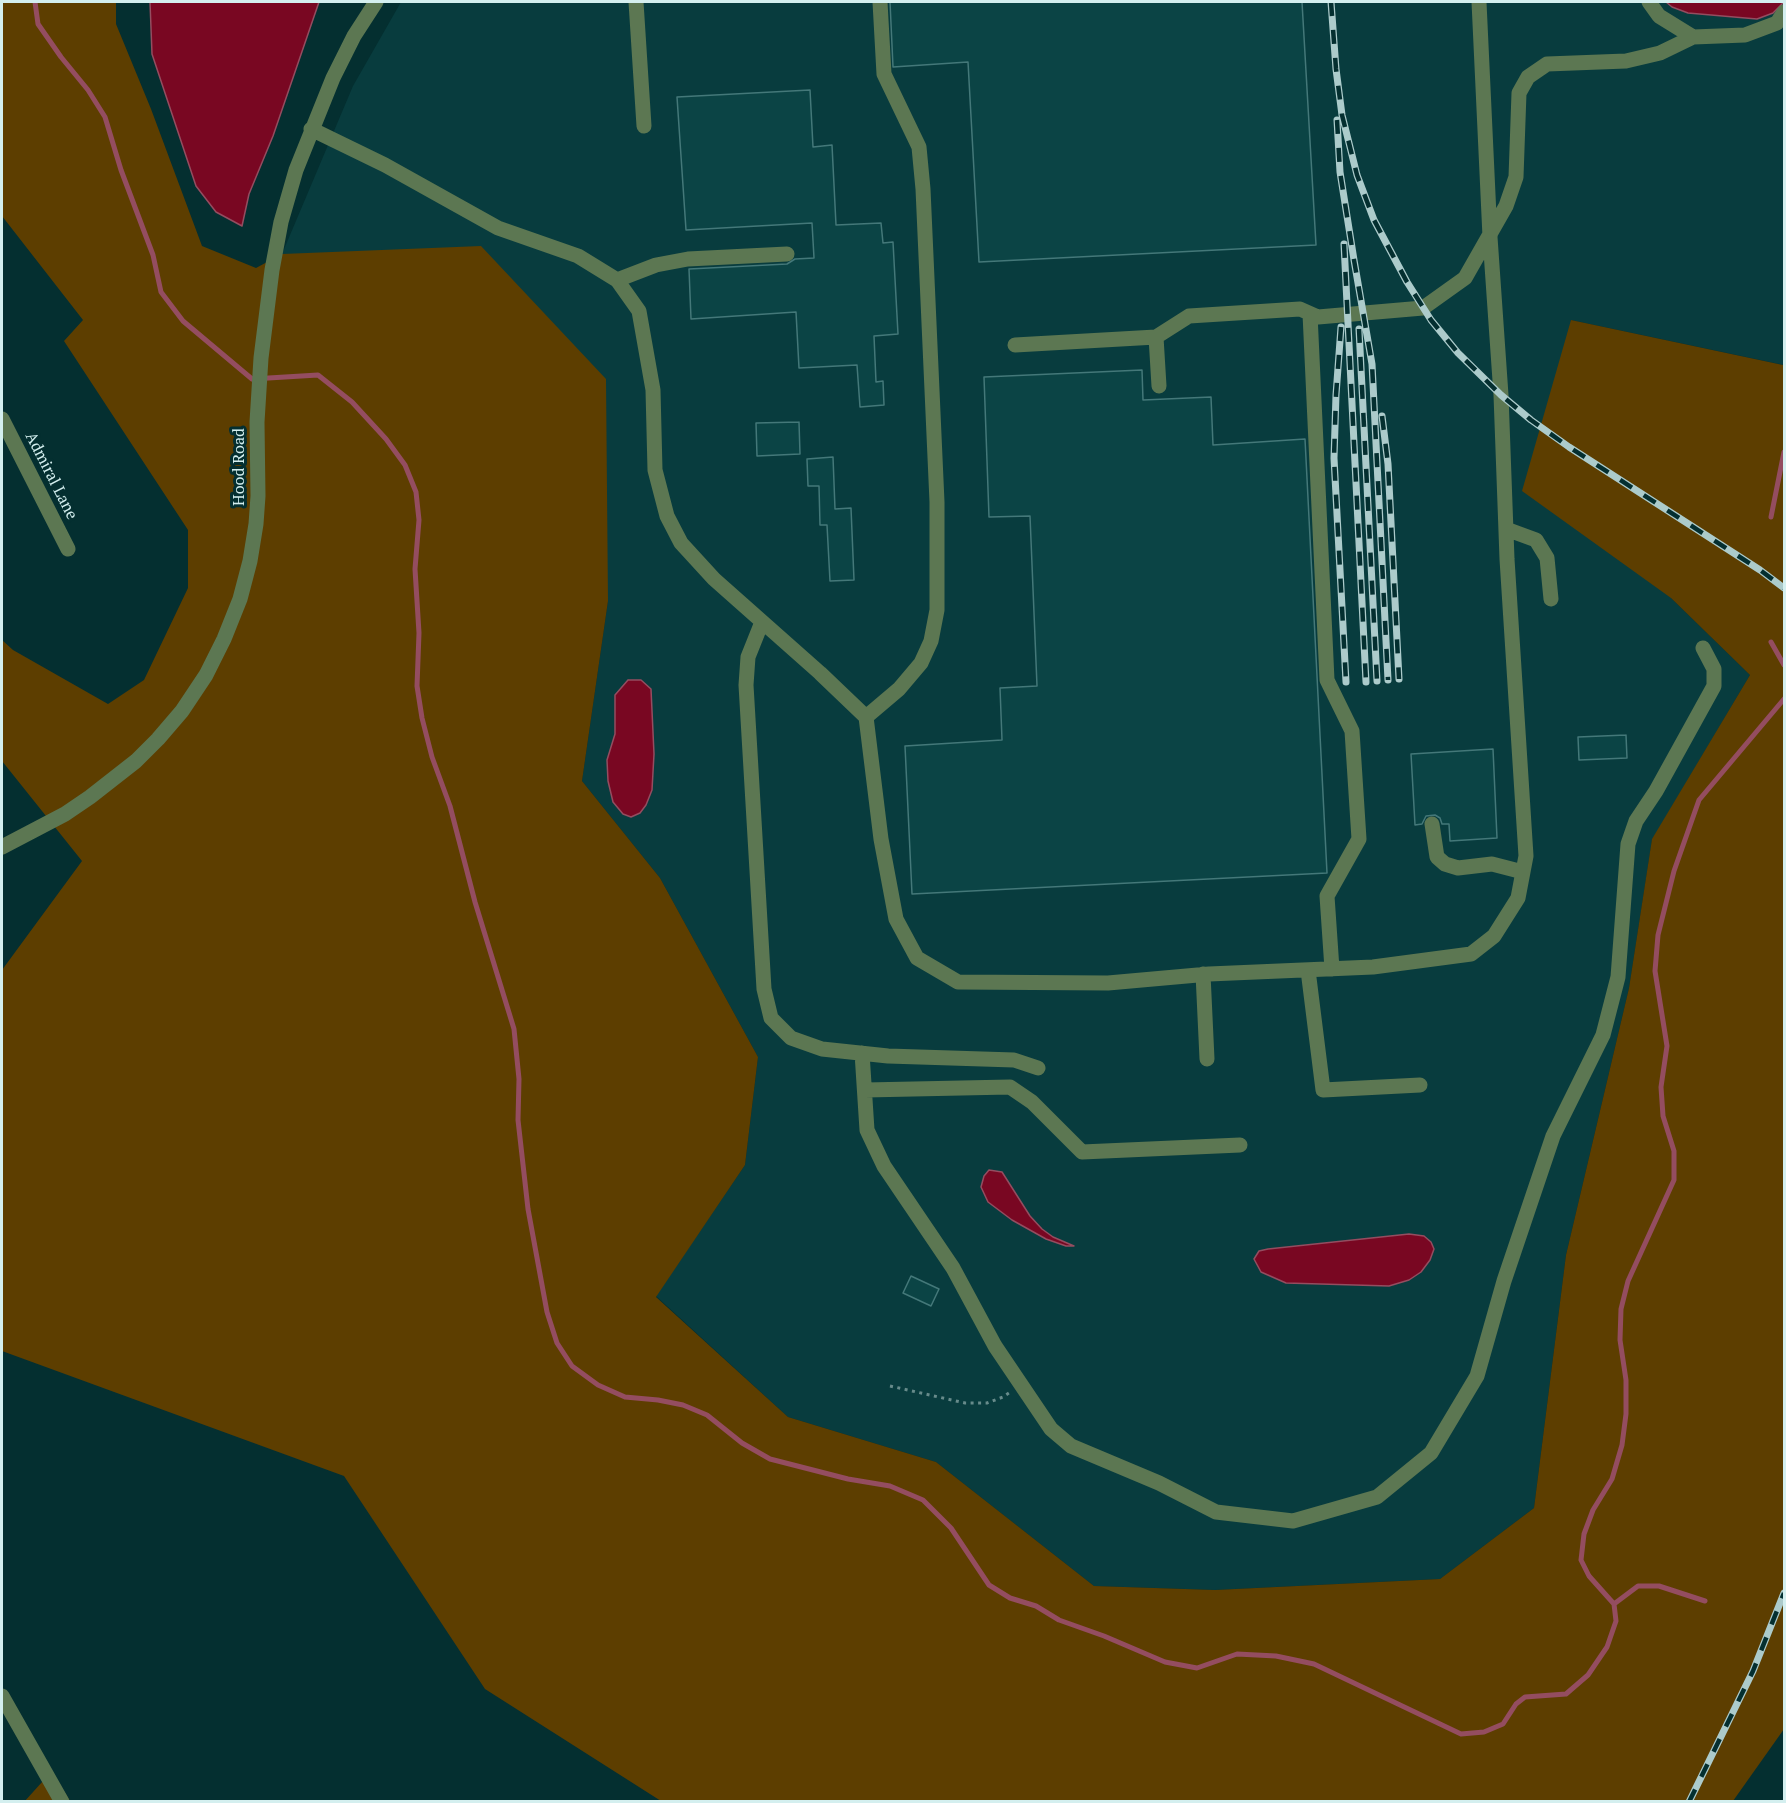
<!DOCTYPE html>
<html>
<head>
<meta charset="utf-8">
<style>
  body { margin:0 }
  #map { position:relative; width:1786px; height:1803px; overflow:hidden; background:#042f30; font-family:"PT Serif",serif }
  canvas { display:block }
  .frame { position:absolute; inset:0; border:3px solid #d4efef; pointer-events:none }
</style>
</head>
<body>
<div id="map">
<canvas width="1786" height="1803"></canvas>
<div class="frame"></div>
</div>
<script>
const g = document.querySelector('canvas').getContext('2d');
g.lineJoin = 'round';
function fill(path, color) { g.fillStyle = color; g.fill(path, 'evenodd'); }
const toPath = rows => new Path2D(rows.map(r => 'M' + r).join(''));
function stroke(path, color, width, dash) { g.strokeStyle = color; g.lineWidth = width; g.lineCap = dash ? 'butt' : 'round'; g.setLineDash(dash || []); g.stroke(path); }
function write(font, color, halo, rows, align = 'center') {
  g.font = font + ' "PT Serif",serif'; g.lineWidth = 6; g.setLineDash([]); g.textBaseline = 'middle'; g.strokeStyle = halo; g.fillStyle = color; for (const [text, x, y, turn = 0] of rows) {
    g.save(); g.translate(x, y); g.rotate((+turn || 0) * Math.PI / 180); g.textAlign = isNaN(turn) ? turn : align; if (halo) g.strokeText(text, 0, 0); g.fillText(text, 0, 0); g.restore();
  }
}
const built = toPath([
  [401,2,1784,2,1784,365,1571,320,1671,598,1750,675,1652,840,1629,988,1566,1255,1534,1508,1440,1579,1215,1590,1094,1586,936,1462,788,1417,656,1296,745,1165,758,1057,660,878,582,781,608,601,282,254,353,86]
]);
const green = toPath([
  [2,2,116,2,116,24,151,109,202,246,256,268,282,254,481,246,606,379,608,601,582,781,660,878,758,1057,745,1165,656,1297,788,1417,936,1462,1094,1586,1215,1590,1440,1579,1534,1508,1566,1255,1629,988,1652,839,1750,675,1671,598,1522,491,1571,320,1783,365,1784,363,1784,1729,1733,1801,661,1801,485,1689,344,1476,2,1351,2,970,82,861,2,761,2,640,13,650,108,704,144,680,188,588,188,530,64,341,83,320,2,216],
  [52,1771,70,1801,24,1802]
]);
const water = toPath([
  [150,2,319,2,273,136,249,194,242,226,216,212,196,186,152,54,150,2],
  [1666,2,1784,2,1773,13,1757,19,1688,13,1672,7,1666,2],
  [628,680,641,680,651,689,654,754,652,790,646,805,640,813,631,817,623,814,613,802,608,781,607,760,615,734,615,695,628,680],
  [989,1170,1002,1172,1030,1216,1042,1229,1053,1237,1074,1246,1066,1246,1046,1239,1012,1220,988,1202,981,1187,984,1176,989,1170],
  [1409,1234,1424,1236,1431,1242,1434,1249,1430,1260,1421,1272,1409,1280,1389,1286,1286,1283,1261,1272,1254,1259,1259,1251,1268,1249,1409,1234]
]);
const stream = toPath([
  [35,2,38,24,61,57,88,90,105,117,121,170,153,255,161,292,183,321,252,379,318,375,352,402,386,439,405,465,416,492,419,520,415,569,419,633,417,686,422,718,432,757,450,806,475,902,514,1029,519,1079,518,1120,528,1209,547,1312,557,1343,572,1366,598,1385,625,1397,658,1400,683,1405,707,1415,742,1443,770,1459,848,1479,890,1486,923,1500,951,1528,989,1585,1010,1598,1036,1606,1059,1620,1104,1636,1165,1662,1197,1668,1237,1654,1276,1656,1314,1664,1461,1734,1484,1732,1503,1724,1516,1704,1525,1697,1566,1694,1588,1675,1607,1647,1616,1621,1614,1604,1589,1576,1581,1560,1584,1534,1593,1510,1612,1479,1622,1445,1626,1414,1626,1380,1620,1340,1621,1309,1628,1281,1674,1180,1674,1151,1663,1116,1661,1087,1667,1046,1655,971,1658,935,1674,871,1699,800,1784,699],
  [1771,517,1784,452],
  [1771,642,1784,665],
  [1614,1604,1638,1586,1659,1586,1705,1601]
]);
const building = toPath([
  [890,2,1302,2,1316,245,979,262,968,62,893,67,890,2],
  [810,90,813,147,832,145,836,225,881,223,883,243,893,242,898,334,874,336,876,382,883,381,884,405,860,407,857,365,799,368,796,312,691,319,689,269,787,264,795,259,814,258,812,223,686,230,677,97,810,90],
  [1142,370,1143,400,1211,397,1213,445,1305,439,1327,873,912,894,905,746,1002,740,1000,688,1037,686,1030,516,989,517,984,377,1142,370],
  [799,422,800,454,757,456,756,423,799,422],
  [833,457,835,509,851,508,854,580,830,581,827,525,820,525,819,486,808,486,807,459,833,457],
  [1626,735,1627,758,1579,760,1578,737,1626,735],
  [1493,749,1497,838,1450,841,1449,824,1442,824,1440,818,1435,815,1426,816,1422,824,1415,825,1411,754,1493,749],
  [911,1276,939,1289,931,1306,903,1293,911,1276]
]);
const path = toPath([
  [890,1386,965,1403,987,1403,1003,1397,1009,1393]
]);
const minor = toPath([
  [636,2,644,126],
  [1649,2,1659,16,1693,37],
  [311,129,385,165,498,228,578,256,617,280,639,311,653,390,655,470,667,516,681,543,714,579,820,673,866,717,881,839,896,919,917,958,958,982,1108,983,1209,974,1373,967,1471,954,1494,936,1518,898,1526,856,1507,559,1501,395,1490,237,1479,2],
  [617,280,656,265,688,259,787,254],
  [1310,314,1327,680,1352,731,1359,839,1327,896,1332,969],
  [1156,337,1159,386],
  [1015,345,1156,337,1189,316,1300,309,1318,317,1423,308,1465,278,1506,206,1516,177,1519,93,1528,77,1547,64,1626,61,1660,53,1693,37,1745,35,1777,23,1784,12],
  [2,419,68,549],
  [1506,529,1536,540,1547,558,1551,599],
  [762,622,748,657,746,685,764,989,771,1018,791,1038,822,1049,888,1056,1014,1060,1038,1068],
  [866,717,899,689,921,663,931,641,937,610,937,502,923,189,919,147,884,74,880,2],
  [1432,824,1437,857,1445,864,1458,868,1492,864,1523,872],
  [2,847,65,814,90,797,136,761,158,739,182,711,206,675,224,639,240,599,250,561,256,524,258,496,257,422,261,358,272,270,281,222,296,170,333,78,354,36,376,2],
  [1308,970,1323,1090,1420,1085],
  [1203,974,1207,1059],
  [862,1053,867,1130,884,1166,953,1268,995,1346,1051,1429,1071,1446,1159,1483,1216,1512,1293,1521,1377,1497,1431,1453,1477,1376,1504,1281,1553,1136,1603,1035,1618,977,1628,844,1636,821,1656,791,1714,686,1714,669,1703,648],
  [865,1090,1010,1087,1032,1102,1082,1152,1240,1145],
  [2,1696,62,1802]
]);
const rail = toPath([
  [1331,2,1336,69,1342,115,1357,175,1374,220,1407,282,1431,320,1458,353,1501,395,1531,420,1569,447,1760,570,1784,588],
  [1337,120,1340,172,1354,260,1372,364,1388,680],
  [1344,244,1366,682],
  [1341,327,1336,395,1334,458,1346,682],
  [1359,329,1377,681],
  [1382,416,1388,464,1399,679],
  [1689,1802,1753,1671,1784,1593]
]);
const streetNames = [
  ["Hood Road",239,467,-90],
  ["Admiral Lane",51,476,63]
];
fill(built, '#083c3e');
fill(green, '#5d3e00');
fill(water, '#790722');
stroke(water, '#944d60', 1.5);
stroke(stream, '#944d60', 5);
fill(building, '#0b4445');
stroke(building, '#447879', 1.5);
stroke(path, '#678b8b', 3, [3, 4.5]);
stroke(minor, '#5c7752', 15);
stroke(rail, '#accbcb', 7);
stroke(rail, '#042f30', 4.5, [14]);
write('16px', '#d4efef', '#042f30', streetNames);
</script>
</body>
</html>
